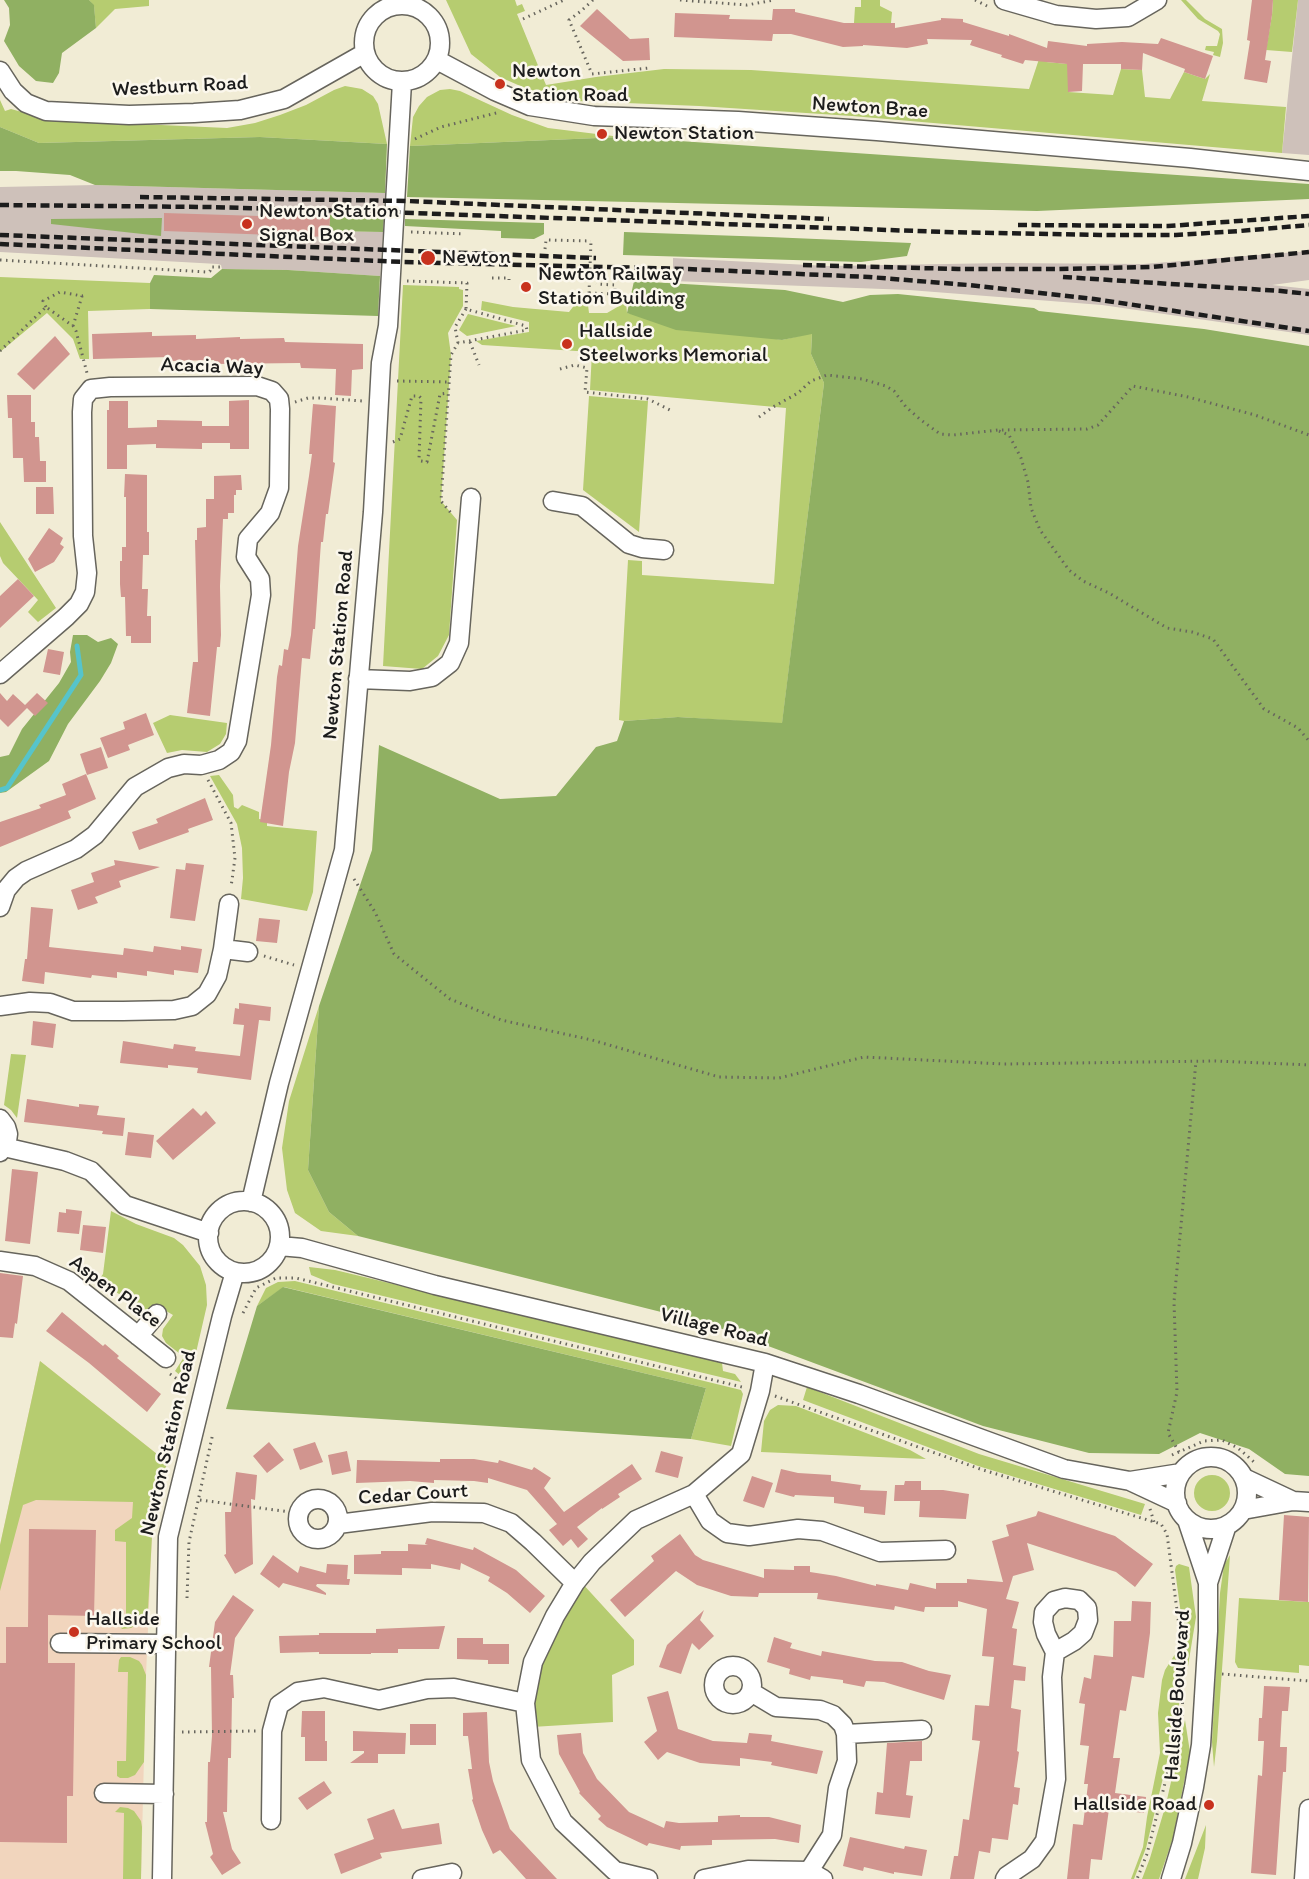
<!DOCTYPE html>
<html>
<head>
<meta charset="utf-8">
<style>
  body { margin:0 }
  canvas { display:block; background:#f1ecd5 }
</style>
</head>
<body>
<canvas width="1309" height="1879"></canvas>
<script>
const g = document.querySelector('canvas').getContext('2d');
g.lineJoin = 'round';
function fill(path, color) { g.fillStyle = color; g.fill(path, 'evenodd'); }
const toPath = rows => new Path2D(rows.map(r => 'M' + r).join(''));
function stroke(path, color, width, dash) { g.strokeStyle = color; g.lineWidth = width; g.lineCap = dash ? 'butt' : 'round'; g.setLineDash(dash || []); g.stroke(path); }
function write(font, color, halo, rows, align = 'center') {
  g.font = font + ' Itim,sans-serif'; g.lineWidth = 5; g.setLineDash([]); g.textBaseline = 'middle'; g.strokeStyle = halo; g.fillStyle = color; for (const [text, x, y, turn = 0] of rows) {
    g.save(); g.translate(x, y); g.rotate((+turn || 0) * Math.PI / 180); g.textAlign = isNaN(turn) ? turn : align; if (halo) g.strokeText(text, 0, 0); g.fillText(text, 0, 0); g.restore();
  }
}
const built = toPath([
  [40,1361,167,1462,152,1536,146,1675,141,1879,0,1879,0,1545]
]);
const industrial = toPath([
  [1298,0,1309,0,1309,155,1282,153],
  [95,185,385,193,384,218,330,215,329,231,383,232,380,276,288,270,222,269,221,265,218,264,0,252,0,187],
  [1309,251,1309,280,1272,285,1309,289,1309,335,1102,305,909,290,673,281,673,258,828,266,1003,263,1143,264]
]);
const green = toPath([
  [89,0,149,0,149,6,115,9,96,28,94,6],
  [446,0,515,0,517,6,522,4,525,11,517,14,546,85,596,77,664,69,751,70,1029,89,1041,53,1046,62,1068,64,1068,92,1113,95,1121,69,1142,70,1145,97,1170,99,1184,72,1205,79,1210,74,1202,101,1286,107,1282,153,852,116,699,106,577,101,536,93,500,77,471,54],
  [861,0,880,0,880,6,892,12,891,23,854,23,855,7,861,7],
  [1181,0,1186,0,1205,19,1222,29,1223,43,1220,57,1213,55,1214,52,1205,50,1206,46,1217,46,1220,34,1218,31,1198,19],
  [1273,0,1298,0,1292,52,1266,50,1272,15],
  [345,86,362,89,373,96,378,104,387,144,260,137,39,143,0,127,0,100,5,111,11,109,51,120,227,128,255,123,280,115,306,105,334,90],
  [450,89,460,91,512,115,548,128,621,137,410,146,413,117,419,106,427,97,440,90],
  [0,277,150,283,150,309,88,311,89,359,80,359,73,339,47,313,0,352],
  [403,285,459,287,459,289,463,290,463,306,448,333,451,355,441,501,457,520,449,635,438,656,422,669,383,666],
  [482,301,513,307,569,312,576,303,588,305,589,313,607,313,626,302,627,313,782,340,812,333,811,354,824,383,782,724,679,717,624,721,619,720,628,560,642,561,642,575,774,584,786,408,590,390,592,352,482,345,476,341,529,332,529,322,481,310],
  [468,314,516,326,467,336,459,330],
  [589,396,648,401,639,532,583,490],
  [0,522,56,608,38,622,28,612,38,600,3,563,0,556],
  [170,715,227,723,226,734,220,744,207,752,182,750,167,753,153,723],
  [219,775,233,795,234,807,238,809,242,805,259,812,259,819,267,820,267,826,317,831,313,892,307,911,241,899,243,878,242,848,237,824,210,776],
  [319,1006,308,1170,329,1212,358,1236,321,1231,295,1213,287,1190,282,1148,289,1101],
  [11,1054,26,1055,17,1118,11,1110,4,1105],
  [111,1211,136,1224,174,1238,183,1245,200,1266,206,1285,207,1305,189,1383,175,1371,184,1357,166,1343,162,1336,163,1329,173,1315,161,1308,146,1314,136,1314,133,1310,132,1302,98,1281,103,1274],
  [309,1267,335,1270,722,1363,723,1371,735,1374,741,1382,333,1284,311,1275],
  [295,1281,741,1390,743,1394,731,1446,691,1439,706,1388,284,1287,257,1306,266,1288,278,1282],
  [40,1361,167,1462,152,1536,148,1610,143,1621,131,1628,122,1629,118,1624,118,1621,126,1621,126,1542,115,1541,115,1530,132,1518,133,1502,36,1500,23,1505,0,1591,0,1545],
  [807,1387,979,1454,1145,1504,1141,1515,978,1466,803,1400],
  [778,1405,796,1406,910,1450,926,1459,761,1452,764,1421,770,1410],
  '1194 1493a18 18 0 1 1 36 0a18 18 0 1 1-36 0Z',
  [1230,1555,1217,1741,1214,1767,1212,1742,1220,1593,1224,1565],
  [1179,1564,1189,1567,1196,1617,1188,1666,1175,1570,1176,1566],
  [581,1582,634,1640,634,1665,612,1675,613,1722,532,1727,535,1662],
  [1239,1598,1309,1602,1309,1666,1299,1665,1299,1673,1238,1668,1235,1662],
  [1179,1648,1180,1694,1178,1716,1146,1848,1134,1879,1131,1879,1143,1847,1147,1817,1160,1753,1158,1713,1162,1680,1165,1670],
  [121,1657,130,1657,139,1661,142,1665,146,1675,144,1762,135,1775,128,1778,120,1778,117,1776,117,1761,126,1761,128,1672,118,1672,119,1660],
  [1185,1720,1190,1752,1173,1838,1159,1879,1142,1879,1150,1858,1166,1804],
  [120,1807,128,1808,134,1811,141,1821,142,1827,141,1879,123,1879,124,1813,115,1812],
  [1206,1825,1205,1848,1198,1879,1185,1879]
]);
const forest = toPath([
  [4,0,89,0,94,5,96,28,62,53,59,73,53,83,36,81,19,66,4,41,10,25,9,8],
  [0,127,39,143,260,137,387,144,385,193,95,185,70,175,16,171,0,171],
  [621,137,1309,184,1309,199,1037,211,407,197,410,146],
  [330,215,384,218,383,232,329,231],
  [162,218,161,236,51,224,51,219],
  [405,219,544,223,544,234,534,239,501,238,501,231,405,226],
  [624,232,769,237,911,243,907,256,861,262,623,255],
  [222,269,288,270,380,276,378,316,150,309,150,283,154,275,211,278],
  [634,281,785,290,843,302,870,295,898,294,1034,308,1039,311,1204,329,1309,346,1309,1476,1285,1474,1249,1449,1200,1433,1159,1454,1089,1453,983,1426,709,1324,358,1236,329,1212,308,1170,319,1006,372,850,379,745,500,799,556,796,596,747,617,741,624,721,678,717,782,723,824,383,811,354,812,334,782,340,676,330,627,313],
  [73,635,87,635,98,642,111,638,118,644,111,663,100,681,68,724,49,761,6,792,0,793,0,757,9,755,22,729,59,683,71,662,70,652],
  [283,1287,706,1388,691,1439,226,1409,257,1306]
]);
const stream = toPath([
  [0,790,7,788,81,675,77,646]
]);
const building = toPath([
  [1252,0,1273,0,1272,15,1265,60,1271,61,1267,83,1244,79,1250,41,1247,40],
  [597,9,630,39,649,38,650,60,623,61,580,26],
  [773,9,795,9,795,12,844,23,895,23,895,28,941,20,941,18,963,19,963,22,1009,36,1009,34,1047,48,1048,41,1087,46,1087,44,1122,42,1158,44,1161,38,1213,56,1205,79,1184,72,1185,69,1143,53,1142,70,1121,69,1121,64,1083,64,1082,91,1068,92,1067,64,1025,60,1023,64,1001,57,1002,55,970,45,972,40,927,39,928,44,907,48,863,45,863,46,843,47,791,34,773,34,772,41,674,37,675,13,730,15,729,19,772,20],
  [164,213,291,217,292,214,330,215,329,237,164,231],
  [152,332,152,336,196,335,196,339,240,337,240,339,284,338,285,342,363,344,363,369,352,370,351,396,335,395,336,369,301,368,300,363,214,364,214,360,170,361,170,357,93,359,92,334],
  [55,336,70,354,34,390,17,374],
  [7,395,31,395,31,422,35,422,35,437,39,437,40,461,46,461,46,482,24,482,23,458,13,458,12,418,8,418],
  [249,400,249,449,230,449,230,443,202,443,202,449,156,448,156,444,127,445,127,469,107,469,107,410,109,410,109,401,128,401,128,428,157,427,157,420,202,421,202,426,229,426,229,401],
  [313,404,336,406,333,462,335,463,328,514,326,514,323,542,321,542,315,629,313,629,310,659,302,658,295,743,289,772,283,826,260,822,271,745,277,677,279,665,282,666,284,649,288,650,291,635,298,546,309,476,312,454,309,454],
  [125,474,147,475,147,532,149,532,149,555,143,555,142,589,148,589,147,616,151,616,151,643,131,643,131,636,126,636,125,597,121,597,120,584,120,561,122,561,122,547,126,547,126,497,124,497],
  [241,475,242,490,236,490,236,495,234,495,234,513,228,513,228,519,223,519,220,586,221,635,220,647,217,647,210,716,187,713,193,662,198,662,195,540,197,540,197,528,206,527,206,499,214,499,214,476],
  [36,487,53,487,54,514,36,514],
  [49,528,63,538,60,544,64,547,54,562,35,572,28,559],
  [18,579,34,596,0,628,0,596],
  [48,649,64,652,60,675,43,672],
  [0,693,7,701,13,694,25,705,37,693,48,703,35,716,27,708,8,727,0,719],
  [146,713,154,735,128,745,130,750,108,758,100,738,125,729,123,722],
  [101,747,108,768,87,775,80,754],
  [86,774,96,799,68,811,71,818,0,847,0,822,41,808,39,805,66,795,62,784],
  [205,798,213,820,188,829,189,832,139,850,132,832,158,823,156,819],
  [114,860,160,867,119,881,121,887,95,897,98,903,78,910,71,890,94,882,91,873,115,865],
  [186,863,204,865,195,921,170,918,176,869,185,870],
  [31,907,53,909,49,947,123,955,124,948,153,952,154,946,181,950,181,946,202,949,198,973,174,970,174,975,147,971,147,976,117,972,117,978,92,975,91,978,45,972,44,984,22,981,25,959,27,959],
  [259,918,280,920,277,943,256,941],
  [239,1003,271,1007,270,1021,259,1020,251,1080,197,1073,198,1068,168,1065,168,1068,120,1063,123,1041,173,1049,174,1044,196,1047,195,1051,240,1056,244,1025,233,1024,235,1008,239,1009],
  [33,1021,56,1024,53,1048,31,1045],
  [27,1099,79,1107,79,1104,99,1106,97,1115,125,1118,123,1136,102,1134,103,1131,24,1122],
  [193,1108,201,1116,206,1111,216,1123,173,1160,156,1141],
  [128,1132,154,1135,151,1158,125,1155],
  [12,1169,38,1172,30,1244,5,1241],
  [66,1209,82,1211,79,1234,57,1232,59,1212,66,1213],
  [83,1225,106,1227,103,1253,80,1250],
  [0,1273,23,1276,17,1324,15,1323,13,1338,0,1337],
  [62,1312,103,1346,105,1344,119,1356,117,1358,161,1394,147,1412,89,1363,46,1331],
  [269,1442,284,1460,267,1473,253,1456],
  [315,1442,323,1462,300,1470,293,1449],
  [347,1451,351,1471,332,1475,328,1455],
  [661,1451,683,1457,678,1478,655,1472],
  [440,1459,474,1459,498,1463,499,1460,532,1470,534,1467,551,1478,544,1488,564,1512,632,1464,642,1479,618,1494,620,1497,602,1509,602,1508,577,1527,588,1539,578,1548,571,1539,563,1546,549,1530,557,1524,527,1490,488,1478,488,1483,474,1481,434,1480,434,1483,410,1481,356,1483,357,1460,440,1462],
  [781,1469,798,1473,831,1475,831,1481,861,1485,860,1490,887,1491,885,1515,864,1513,864,1507,834,1503,834,1497,795,1495,794,1497,775,1492],
  [236,1472,257,1475,255,1500,251,1499,253,1564,235,1574,224,1555,226,1554,225,1512,231,1512],
  [752,1476,773,1483,764,1508,743,1501],
  [905,1481,921,1481,921,1490,943,1490,969,1494,966,1519,919,1517,920,1501,894,1501,895,1485,904,1485],
  [1038,1511,1115,1536,1153,1564,1135,1587,1116,1572,1027,1543,1034,1570,1013,1576,1006,1599,1019,1602,1012,1628,1017,1629,1013,1665,1026,1667,1025,1681,1014,1680,1011,1708,1021,1710,1017,1751,1019,1752,1014,1787,1020,1788,1018,1805,1013,1804,1008,1840,992,1838,990,1853,979,1851,974,1879,950,1879,954,1856,958,1856,963,1819,969,1820,980,1741,972,1740,975,1705,989,1706,994,1657,982,1656,987,1609,958,1601,958,1607,925,1607,924,1612,895,1606,894,1610,817,1599,818,1593,759,1593,758,1597,731,1596,697,1585,676,1571,625,1617,610,1600,654,1561,651,1556,680,1534,695,1555,703,1560,764,1578,764,1569,794,1570,794,1566,810,1566,810,1572,836,1576,876,1586,876,1584,908,1590,910,1583,936,1589,936,1583,967,1583,967,1579,1003,1582,992,1541,1009,1536,1006,1525,1036,1516],
  [1284,1515,1309,1517,1308,1602,1279,1600],
  [29,1529,96,1530,94,1616,48,1615,48,1663,75,1663,73,1796,67,1796,67,1843,0,1842,0,1663,6,1663,6,1627,28,1627],
  [427,1538,473,1550,474,1547,516,1570,545,1596,530,1613,507,1593,488,1581,490,1577,461,1563,460,1570,431,1564,431,1569,402,1568,402,1575,354,1574,354,1555,381,1554,381,1551,408,1551,408,1544,428,1545,425,1544],
  [273,1555,298,1573,300,1566,326,1573,327,1564,348,1565,347,1579,350,1579,349,1585,317,1584,316,1586,326,1593,326,1595,283,1583,279,1588,260,1574],
  [233,1595,254,1610,235,1638,230,1675,233,1675,234,1698,232,1698,231,1758,228,1758,227,1812,223,1812,232,1849,241,1863,222,1875,210,1857,213,1854,205,1822,207,1822,208,1762,210,1762,212,1736,211,1667,209,1667,215,1622],
  [1132,1601,1151,1602,1150,1633,1144,1678,1132,1676,1126,1711,1120,1710,1113,1758,1120,1758,1115,1793,1146,1797,1144,1813,1109,1809,1102,1860,1091,1859,1089,1879,1067,1879,1073,1824,1083,1825,1088,1784,1084,1784,1089,1746,1080,1745,1085,1704,1079,1703,1084,1677,1091,1679,1094,1655,1113,1657,1114,1621,1131,1621],
  [704,1610,700,1620,714,1636,699,1650,692,1643,681,1674,659,1667,667,1645],
  [445,1626,439,1649,398,1649,398,1653,371,1653,371,1654,319,1654,319,1652,280,1653,279,1636,319,1635,319,1633,376,1633,376,1629],
  [774,1637,792,1643,790,1648,821,1656,822,1651,875,1661,902,1662,929,1671,951,1675,944,1700,884,1682,866,1681,864,1687,843,1683,843,1680,811,1676,810,1680,789,1674,790,1669,767,1662],
  [457,1638,483,1638,483,1644,509,1644,509,1664,488,1664,488,1660,457,1659],
  [1264,1686,1290,1687,1288,1711,1282,1711,1280,1747,1287,1747,1286,1772,1283,1772,1276,1875,1251,1873,1258,1775,1262,1776,1264,1741,1258,1741,1259,1718,1262,1718],
  [668,1691,678,1729,713,1741,747,1743,749,1733,772,1735,771,1741,823,1751,817,1774,771,1765,772,1762,740,1758,740,1766,700,1763,667,1752,658,1760,644,1742,657,1731,647,1697],
  [302,1711,325,1711,325,1741,327,1741,327,1761,305,1761,305,1737,301,1737],
  [487,1712,489,1762,493,1781,510,1829,557,1879,526,1879,500,1850,493,1854,482,1830,472,1800,473,1799,468,1769,472,1769,468,1736,463,1736,463,1713],
  [410,1724,436,1724,436,1745,410,1745],
  [353,1731,406,1733,405,1754,378,1754,378,1763,350,1763,364,1753,364,1751,353,1751],
  [581,1733,583,1753,597,1779,629,1812,664,1828,666,1821,679,1823,718,1822,718,1816,740,1815,740,1817,769,1817,801,1825,799,1843,775,1839,712,1840,712,1845,681,1846,680,1850,649,1843,647,1846,607,1827,598,1819,601,1816,579,1793,580,1792,559,1754,557,1735],
  [922,1741,922,1761,910,1761,906,1795,913,1796,910,1818,875,1814,877,1792,883,1793,887,1743],
  [324,1781,332,1793,307,1810,298,1798],
  [394,1809,402,1829,439,1823,442,1844,380,1853,382,1858,341,1874,334,1854,374,1839,367,1819],
  [850,1837,904,1849,905,1846,927,1850,922,1876,894,1872,894,1874,864,1867,863,1871,843,1866]
]);
const path = toPath([
  [593,0,581,11,569,20,592,74,649,68],
  [680,0,747,5,774,0],
  [975,0,987,6],
  [523,19,564,0],
  [415,139,441,127,500,112],
  [411,232,465,234],
  [545,249,546,240,591,241],
  [0,260,207,272,210,271,211,267,222,267],
  [492,278,509,278,509,280],
  [407,281,467,283,466,309,526,326,527,330,458,343,451,355,441,501,451,513],
  [589,293,615,294,615,285,596,284],
  [46,307,43,301,60,292,82,296,87,295],
  [73,326,82,296],
  [470,342,479,365],
  [458,343,455,327,466,309],
  [0,351,46,307,73,326,76,331,87,373],
  [560,369,575,365,587,368,585,392,648,399,672,411],
  [397,381,449,382],
  [295,402,308,398,321,398,363,401],
  [759,417,773,407,798,393,811,381,827,375,862,379,886,386,894,391,906,407,921,420,940,434,953,435,998,430,1087,429,1098,425,1133,386,1188,397,1255,415,1309,435],
  [999,431,1009,435,1021,458,1028,482,1031,508,1040,530,1069,570,1083,581,1109,593,1167,628,1192,632,1213,639,1264,709,1298,728,1309,741],
  [393,442,400,439,412,396,419,396,421,398,419,459,421,461,427,462,440,394,448,393],
  [208,780,231,823,235,858,231,887],
  [354,879,375,912,394,954,450,999,501,1020,592,1040,719,1077,779,1078,864,1057,1004,1064,1216,1061,1309,1065],
  [264,956,294,965],
  [243,1313,256,1288,276,1278,296,1278,742,1387],
  [170,1374,187,1386],
  [775,1396,980,1469,1161,1524,1167,1534,1184,1664,1182,1716,1147,1854,1137,1879],
  [1179,1452,1168,1433,1177,1392,1174,1302,1196,1061],
  [1172,1455,1204,1441,1222,1440,1238,1448,1254,1462],
  [200,1500,298,1513],
  [1150,1509,1154,1522],
  [187,1598,189,1542,213,1433],
  [1222,1674,1309,1681],
  [182,1732,256,1731]
]);
const minor = toPath([
  [1004,0,1056,15,1096,19,1128,17,1157,0],
  '364 43a38 38 0 1 1 76 0a38 38 0 1 1-76 0Z',
  [437,60,495,91,530,106,594,116,738,121,877,131,1190,158,1309,171],
  [0,71,13,91,26,103,46,111,129,115,194,113,240,110,284,99,365,53],
  [553,501,582,506,629,544,642,548,664,550],
  [0,674,66,617,79,604,85,592,87,573,83,536,82,412,83,399,91,389,110,387,257,386,272,391,279,399,280,409,279,488,270,513,248,539,246,557,260,579,261,595,237,741,231,752,219,760,201,765,184,764,168,768,135,787,95,835,76,849,26,871,16,878,6,890,0,907],
  [358,679,410,681,432,677,450,663,459,643,471,498],
  [223,949,248,952],
  [0,1006,30,1002,50,1003,73,1011,123,1011,174,1010,192,1006,207,994,217,976,223,949,229,904],
  [0,1119,6,1127,8,1134,7,1141,0,1152],
  [4,1147,65,1161,91,1171,125,1205,209,1233],
  '208 1237a36 36 0 1 1 72 0a36 36 0 1 1-72 0Z',
  [251,1202,279,1083,344,850,373,512,381,363,388,326,402,82],
  [279,1246,302,1248,435,1285,765,1363,859,1394,1064,1469,1130,1481,1177,1503],
  [0,1261,35,1266,69,1281,166,1358],
  [138,1336,157,1314],
  '1175 1493a36 36 0 1 1 72 0a36 36 0 1 1-72 0Z',
  [1244,1478,1293,1501],
  [1130,1481,1181,1473],
  [694,1494,710,1521,727,1533,749,1536,798,1529,822,1531,880,1552,946,1550],
  '298 1519a20 20 0 1 1 40 0a20 20 0 1 1-40 0Z',
  [1243,1510,1293,1501,1309,1502],
  [338,1524,432,1512,484,1513,511,1523,533,1542,575,1583],
  [1208,1583,1227,1525],
  [60,1643,166,1644],
  '714 1685a19 19 0 1 1 38 0a19 19 0 1 1-38 0Z',
  [751,1692,776,1707,820,1710,833,1715,843,1725,846,1734,847,1761,838,1788,832,1835,809,1871],
  [846,1734,922,1730],
  [104,1793,164,1794],
  [271,1820,272,1731,279,1705,298,1692,324,1688,379,1700,427,1689,454,1688,525,1703],
  [162,1879,168,1537,222,1316,235,1272],
  [422,1879,452,1873],
  [648,1879,615,1871,563,1822,531,1760,525,1703,533,1662,555,1616,575,1583,592,1562,636,1520,694,1494,741,1454,760,1391,765,1363],
  [704,1879,748,1870,809,1871,823,1879],
  [1005,1879,1007,1876,1032,1859,1045,1841,1056,1779,1052,1677,1055,1652,1046,1634,1043,1622,1044,1612,1054,1601,1065,1598,1079,1600,1087,1608,1088,1620,1083,1633,1074,1641,1055,1652],
  [1171,1879,1182,1843,1194,1787,1201,1745,1208,1631,1208,1583,1187,1520],
  [1304,1879,1309,1809]
]);
const rail = toPath([
  [140,197,407,201,829,219],
  [0,205,210,207,384,212,945,232,1100,235,1176,235,1240,231,1309,225],
  [1018,225,1168,226,1309,216],
  [0,235,596,258],
  [0,244,403,262,687,269,869,277,968,285,1094,299,1309,331],
  [803,265,958,269,1057,269,1152,267,1309,252],
  [1063,277,1281,291,1309,294]
]);
const pathBridge = toPath([
  [589,293,591,241]
]);
const markers = [
  [500,84,6,"#c8321e"],
  [602,134,6,"#c8321e"],
  [247,224,6,"#c8321e"],
  [428,258,8,"#c8321e"],
  [526,287,6,"#c8321e"],
  [567,344,6,"#c8321e"],
  [74,1632,6,"#c8321e"],
  [1209,1805,6,"#c8321e"]
];
const poiNames = [
  ["Newton",512,72],
  ["Station Road",512,96],
  ["Newton Station",614,134],
  ["Newton Station",259,212],
  ["Signal Box",259,236],
  ["Newton",442,258],
  ["Newton Railway",538,275],
  ["Station Building",538,299],
  ["Hallside",579,332],
  ["Steelworks Memorial",579,356],
  ["Hallside",86,1620],
  ["Primary School",86,1644],
  ["Hallside Road",1197,1805,"right"]
];
const streetNames = [
  ["Westburn Road",180,87,-3],
  ["Newton Brae",870,108,4],
  ["Acacia Way",212,367,2],
  ["Newton Station Road",339,645,-85],
  ["Aspen Place",115,1292,36],
  ["Village Road",714,1328,14],
  ["Newton Station Road",169,1443,-77],
  ["Cedar Court",413,1495,-4],
  ["Hallside Boulevard",1178,1695,-86]
];
fill(built, '#f1d5bd');
fill(industrial, '#cec1ba');
fill(green, '#b6cc70');
fill(forest, '#90b062');
stroke(stream, '#56c4cb', 5);
fill(building, '#d1958f');
stroke(minor, '#67655d', 21);
stroke(path, '#67655d', 3, [1.5, 4.5]);
stroke(minor, '#fff', 18);
stroke(rail, '#1c1c1c', 4.5, [9, 4.5]);
stroke(pathBridge, '#67655d', 3, [1.5, 4.5]);
for (const [x, y, r, color] of markers) { const dot = new Path2D(); dot.arc(x, y, r, 0, 2 * Math.PI); g.fillStyle = color; g.fill(dot); stroke(dot, '#fbf7ec', 2); }
write('21px', '#1c1c1c', '#fbf7ec', poiNames, 'left');
write('21px', '#1c1c1c', '#fbf7ec', streetNames);
</script>
</body>
</html>
